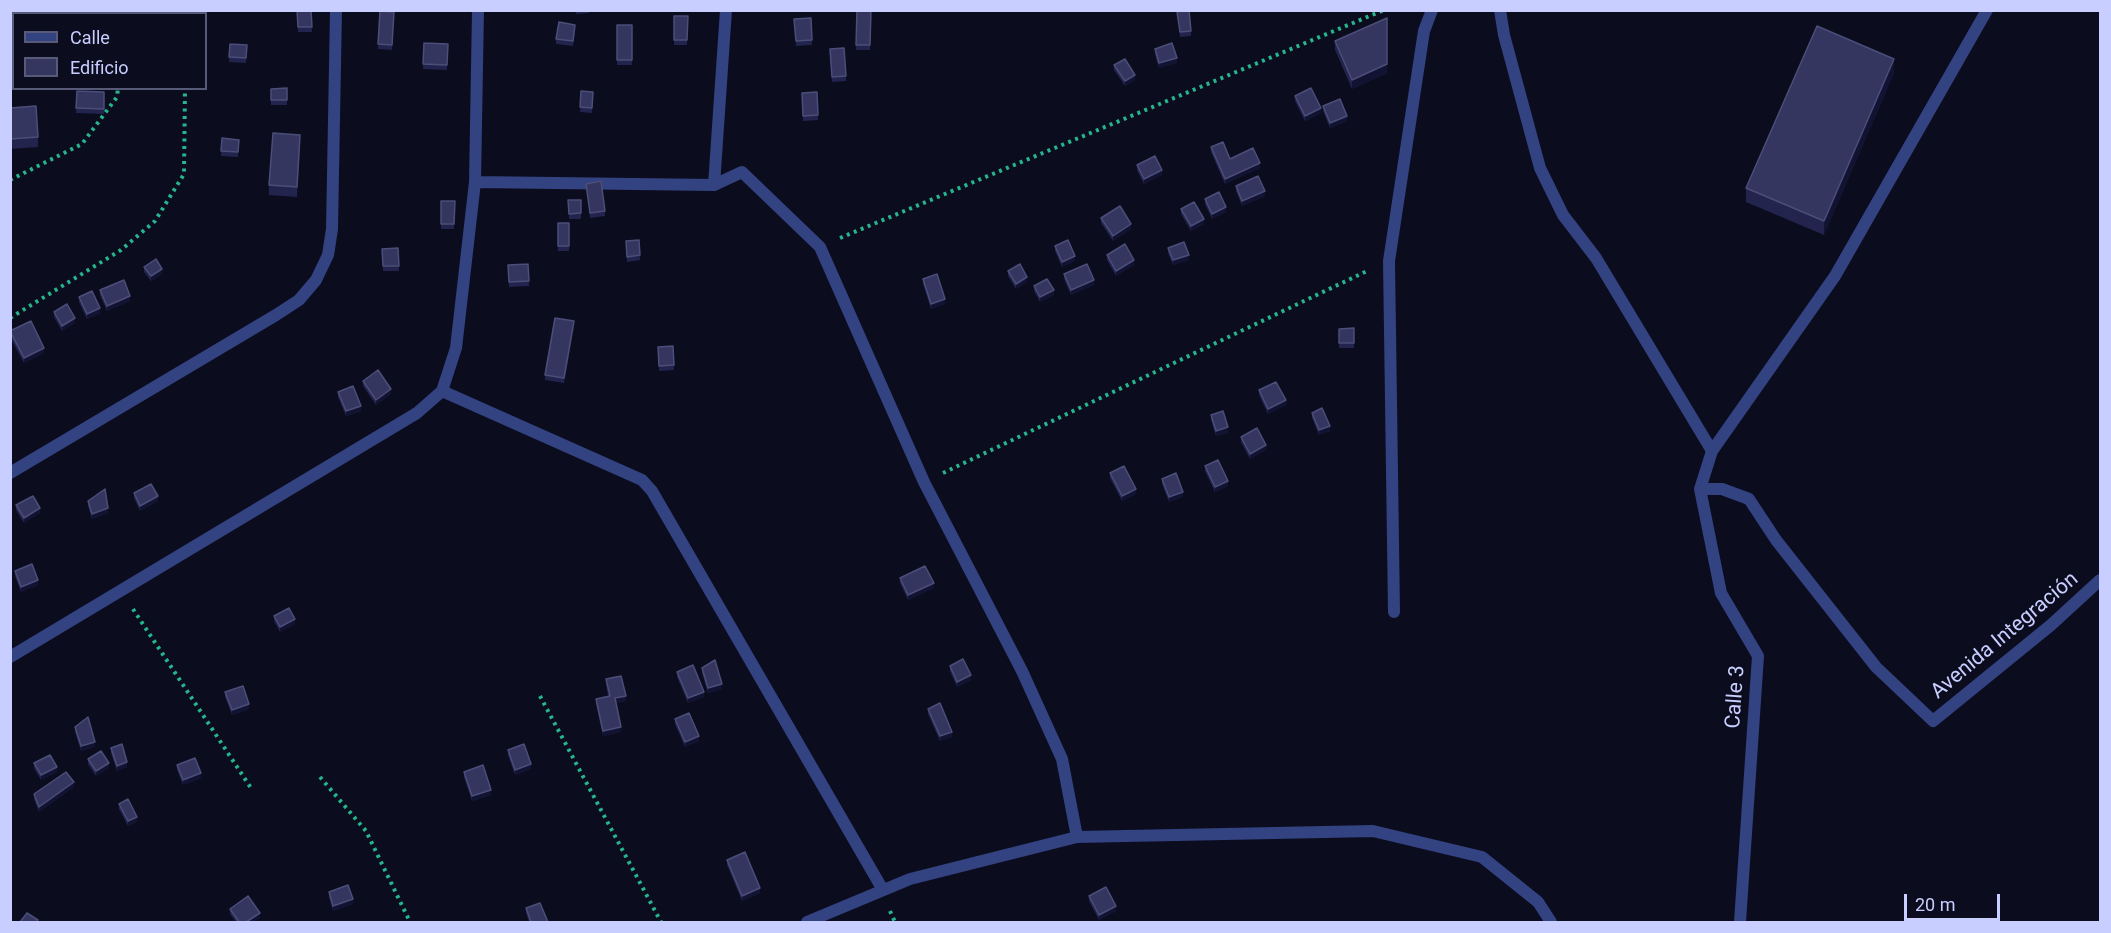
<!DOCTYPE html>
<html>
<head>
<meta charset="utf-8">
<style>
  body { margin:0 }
  #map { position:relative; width:2111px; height:933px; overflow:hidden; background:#0b0c1e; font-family:Roboto,sans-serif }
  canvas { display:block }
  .frame { position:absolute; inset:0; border:12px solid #c8ceff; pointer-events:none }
  .legend { position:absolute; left:12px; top:12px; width:195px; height:78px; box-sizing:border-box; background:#0b0c1e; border:2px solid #575a78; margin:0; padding:8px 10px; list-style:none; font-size:18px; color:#c8ceff }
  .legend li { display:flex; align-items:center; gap:12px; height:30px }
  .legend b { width:30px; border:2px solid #575a78 }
  .scale { position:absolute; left:1904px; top:894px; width:96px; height:27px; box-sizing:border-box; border:3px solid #c8ceff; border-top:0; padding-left:8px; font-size:18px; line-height:21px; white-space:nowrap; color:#c8ceff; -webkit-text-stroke:4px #0b0c1e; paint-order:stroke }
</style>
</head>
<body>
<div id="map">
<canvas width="2111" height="933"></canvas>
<div class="frame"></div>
<ul class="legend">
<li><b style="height:8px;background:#334280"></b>Calle</li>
<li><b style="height:16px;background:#343660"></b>Edificio</li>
</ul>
<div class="scale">20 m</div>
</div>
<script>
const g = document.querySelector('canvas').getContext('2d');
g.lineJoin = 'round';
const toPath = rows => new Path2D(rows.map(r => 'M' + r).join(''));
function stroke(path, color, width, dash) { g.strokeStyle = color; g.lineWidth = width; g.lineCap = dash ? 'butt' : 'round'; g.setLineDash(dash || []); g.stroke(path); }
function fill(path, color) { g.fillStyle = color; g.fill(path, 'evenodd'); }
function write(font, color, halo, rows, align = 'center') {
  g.font = font + ' Roboto,sans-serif'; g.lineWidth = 4.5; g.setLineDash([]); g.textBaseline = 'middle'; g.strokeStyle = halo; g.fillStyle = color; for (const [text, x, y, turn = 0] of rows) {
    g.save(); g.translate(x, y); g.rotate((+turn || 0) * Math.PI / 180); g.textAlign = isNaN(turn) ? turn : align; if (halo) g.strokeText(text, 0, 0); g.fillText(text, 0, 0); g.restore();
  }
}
const path = toPath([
  [122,14,122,10],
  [186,14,186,10],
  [10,180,82,144,117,97,118,88],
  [840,238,1384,10],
  [10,318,121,250,155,221,184,174,185,88],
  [943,473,1367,271],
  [133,609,251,788],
  [540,696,661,922],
  [320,777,366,831,410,922],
  [890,911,895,922]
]);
const minor = toPath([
  [1500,10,1504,35,1540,168,1563,215,1596,258,1712,451],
  [475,182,714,185,742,172,820,247,924,482,1022,671,1062,759,1077,837],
  [714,185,726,10],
  [442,391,642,480,652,491,883,890],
  [10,473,276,315,299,300,316,280,328,255,332,229,336,10],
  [1700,489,1722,489,1749,499,1776,540,1876,667,1933,721,2051,625,2100,580],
  [1394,612,1389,261,1424,31,1432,10],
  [10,657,417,413,442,391,456,348,475,182,478,10],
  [807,922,910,879,1077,837,1373,831,1482,857,1538,902,1551,922],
  [1740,922,1758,656,1721,593,1700,489,1712,451,1835,276,1987,10]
]);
const wall = toPath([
  [10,10,14,14,14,21,10,21],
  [58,10,74,10,71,14,61,14],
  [297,10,311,10,312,32,298,32],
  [576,10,589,10,589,13,576,14],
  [857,10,871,10,870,50,856,50],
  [380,11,394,12,392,50,378,49],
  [1177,12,1191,31,1191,36,1180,37],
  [674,16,688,16,687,45,674,45],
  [811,18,812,45,796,46,794,19],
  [617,25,632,25,632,65,617,65],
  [575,30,573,46,556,44,556,39],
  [1335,41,1387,73,1352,89,1335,50],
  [424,43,448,44,447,70,423,69],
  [230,44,247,45,246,63,229,62],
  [1155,49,1177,63,1159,68,1155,54],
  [830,54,846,76,846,81,832,82],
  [1114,65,1135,80,1125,86,1114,70],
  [1894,73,1824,235,1746,202,1746,188],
  [287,88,287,105,271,105,271,89],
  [77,91,104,92,104,114,76,113],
  [581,91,593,92,592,113,580,112],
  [817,92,818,120,803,121,802,93],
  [1295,96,1321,113,1305,121,1295,101],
  [1323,106,1347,121,1330,128,1323,111],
  [10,108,38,137,38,147,10,149],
  [222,138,239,140,238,157,221,156],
  [300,145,297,197,269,195,269,185],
  [1211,147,1230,159,1260,168,1225,184,1211,152],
  [1137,165,1162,175,1144,184,1137,170],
  [586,184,605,211,605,216,590,218],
  [1236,186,1265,196,1242,206,1236,191],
  [1205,199,1226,212,1212,219,1205,204],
  [568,200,581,200,581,219,569,219],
  [441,201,455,201,454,229,441,229],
  [1181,209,1204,224,1191,231,1181,214],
  [1101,218,1131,229,1113,241,1101,223],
  [558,223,569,223,569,251,558,251],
  [639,240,640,260,627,262,626,241],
  [1055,246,1075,261,1062,267,1055,251],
  [398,248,399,271,383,271,382,249],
  [1168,248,1189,260,1173,265,1168,253],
  [1107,255,1134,265,1116,276,1107,260],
  [528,264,529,286,509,287,508,265],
  [144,267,162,274,151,281,144,272],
  [1008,271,1027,282,1016,289,1008,276],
  [1064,274,1094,285,1071,295,1064,279],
  [923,279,945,304,931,309,923,284],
  [1034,286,1054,295,1040,302,1034,291],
  [100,290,130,301,107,311,100,295],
  [79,297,100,314,87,319,79,302],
  [54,312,75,323,62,331,54,317],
  [574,326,564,383,545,380,545,375],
  [1354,328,1354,348,1339,348,1339,329],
  [10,331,44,353,24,363,10,337],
  [673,346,674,370,659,371,658,347],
  [363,381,391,394,376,405,363,386],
  [1259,390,1286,405,1268,414,1259,395],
  [338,392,361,411,346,416,338,397],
  [1312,413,1330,431,1319,435,1312,418],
  [1211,415,1228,433,1216,436,1211,420],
  [1241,437,1266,450,1250,459,1241,442],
  [1205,466,1228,486,1215,492,1205,471],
  [1110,473,1136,494,1122,501,1110,478],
  [1162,479,1183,497,1169,502,1162,484],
  [134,493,158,501,140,511,134,498],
  [88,501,108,513,92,519,88,506],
  [16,505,40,513,24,523,16,510],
  [15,571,38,585,21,592,15,576],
  [900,578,934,588,908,600,900,583],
  [274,616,295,624,280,632,274,621],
  [950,666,971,680,957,687,950,671],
  [702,668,722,689,708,693,702,673],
  [677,672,704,697,688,703,677,677],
  [606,679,626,701,616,703,621,732,603,736,596,704,596,699,608,696,606,684],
  [225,692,249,709,232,715,225,697],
  [928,709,952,737,940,741,928,714],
  [675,719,699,741,685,747,675,724],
  [75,727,95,747,81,751,75,732],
  [111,748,127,767,117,771,111,753],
  [508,750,531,769,515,775,508,755],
  [88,759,109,768,96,776,88,764],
  [34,763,57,772,41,780,34,768],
  [177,765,201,778,183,785,177,770],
  [464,772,491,795,472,801,464,777],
  [74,787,39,812,34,799,34,794],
  [119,804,137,822,128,826,119,809],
  [727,860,760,893,742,901,727,865],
  [329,892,353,904,333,911,329,897],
  [1089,896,1116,911,1099,920,1089,901],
  [526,908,548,922,529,922,526,913],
  [230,909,260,918,253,922,236,922,230,914]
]);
const shadedWall = toPath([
  [70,10,74,10,71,14,67,14],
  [1177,58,1177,63,1159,68,1159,63],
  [1894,59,1894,73,1824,235,1824,221],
  [1387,64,1387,73,1352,89,1352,80],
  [1135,75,1135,80,1125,86,1125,81],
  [1321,108,1321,113,1305,121,1305,116],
  [1347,116,1347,121,1330,128,1330,123],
  [300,135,300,145,297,197,297,187],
  [1260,163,1260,168,1225,184,1225,179],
  [1162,170,1162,175,1144,184,1144,179],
  [1265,191,1265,196,1242,206,1242,201],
  [1226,207,1226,212,1212,219,1212,214],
  [1204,219,1204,224,1191,231,1191,226],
  [1131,224,1131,229,1113,241,1113,236],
  [1189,255,1189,260,1173,265,1173,260],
  [1075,256,1075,261,1062,267,1062,262],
  [1134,260,1134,265,1116,276,1116,271],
  [162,269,162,274,151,281,151,276],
  [1027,277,1027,282,1016,289,1016,284],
  [1094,280,1094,285,1071,295,1071,290],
  [1054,290,1054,295,1040,302,1040,297],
  [130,296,130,301,107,311,107,306],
  [945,299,945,304,931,309,931,304],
  [100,308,100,314,87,319,87,314],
  [75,318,75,323,62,331,62,326],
  [574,321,574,326,564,383,564,378],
  [44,348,44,353,24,363,24,358],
  [391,389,391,394,376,405,376,400],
  [1286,400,1286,405,1268,414,1268,409],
  [361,406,361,411,346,416,346,411],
  [1330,426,1330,431,1319,435,1319,430],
  [1228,427,1228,433,1216,436,1216,431],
  [1266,445,1266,450,1250,459,1250,454],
  [1228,481,1228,486,1215,492,1215,487],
  [1136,489,1136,494,1122,501,1122,496],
  [1183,492,1183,497,1169,502,1169,497],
  [158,496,158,501,140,511,140,506],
  [40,508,40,513,24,523,24,518],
  [108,508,108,513,92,519,92,514],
  [38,580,38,585,21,592,21,587],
  [934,583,934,588,908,600,908,595],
  [295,619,295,624,280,632,280,627],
  [971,675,971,680,957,687,957,682],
  [722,684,722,689,708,693,708,688],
  [704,692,704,697,688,703,688,698],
  [626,696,626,701,615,703,615,698],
  [249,704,249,709,232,715,232,710],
  [621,727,621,732,603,736,603,731],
  [952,732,952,737,940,741,940,736],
  [699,736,699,741,685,747,685,742],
  [95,742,95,747,81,751,81,746],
  [127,762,127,767,117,771,117,766],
  [109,763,109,768,96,776,96,771],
  [531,764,531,769,515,775,515,770],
  [57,767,57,772,41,780,41,775],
  [201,773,201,778,183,785,183,780],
  [74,782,74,787,39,812,39,807],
  [491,790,491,795,472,801,472,796],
  [137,817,137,822,128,826,128,821],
  [760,888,760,893,742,901,742,896],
  [353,899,353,904,333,911,333,906],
  [1116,906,1116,911,1099,920,1099,915],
  [260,913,260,918,253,922,246,922]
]);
const building = toPath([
  [10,10,20,10,20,14,14,14,14,16,10,16,10,10],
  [297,10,311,10,312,27,298,27,297,10],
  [857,10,871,10,870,45,856,45,857,10],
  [1189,10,1191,31,1180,32,1177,12,1189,10],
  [380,11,394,12,392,45,378,44,380,11],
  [674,16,688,16,687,40,674,40,674,16],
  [811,18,812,40,796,41,794,19,811,18],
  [1387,18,1387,64,1352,80,1335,41,1387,18],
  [559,22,575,25,573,41,556,39,559,22],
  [617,25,632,25,632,60,617,60,617,25],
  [1817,26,1894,59,1824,221,1746,188,1817,26],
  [424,43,448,44,447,65,423,64,424,43],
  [1172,43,1177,58,1159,63,1155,49,1172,43],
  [230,44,247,45,246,58,229,57,230,44],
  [844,48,846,76,832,77,830,49,844,48],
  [1125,59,1135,75,1125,81,1114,65,1125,59],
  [287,88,287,100,271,100,271,89,287,88],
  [1311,88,1321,108,1305,116,1295,96,1311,88],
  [77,91,104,92,104,109,76,108,77,91],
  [581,91,593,92,592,108,580,107,581,91],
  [817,92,818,115,803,116,802,93,817,92],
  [1340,99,1347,116,1330,123,1323,106,1340,99],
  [36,106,38,137,10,139,10,108,36,106],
  [273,133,300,135,297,187,269,185,273,133],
  [222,138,239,140,238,152,221,151,222,138],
  [1223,142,1230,159,1253,148,1260,163,1225,179,1211,147,1223,142],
  [1155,156,1162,170,1144,179,1137,165,1155,156],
  [1258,176,1265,191,1242,201,1236,186,1258,176],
  [601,181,605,211,590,213,586,184,601,181],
  [1219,192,1226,207,1212,214,1205,199,1219,192],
  [568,200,581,200,581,213,569,214,568,200],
  [441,201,455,201,454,224,441,224,441,201],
  [1194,202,1204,219,1191,226,1181,209,1194,202],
  [1120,206,1131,224,1113,236,1101,218,1120,206],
  [558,223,569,223,569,246,558,246,558,223],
  [639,240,640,255,627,257,626,241,639,240],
  [1068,240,1075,256,1062,262,1055,246,1068,240],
  [1184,242,1189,255,1173,260,1168,248,1184,242],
  [1125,244,1134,260,1116,271,1107,255,1125,244],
  [398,248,399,266,383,266,382,249,398,248],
  [156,259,162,269,151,276,144,267,156,259],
  [528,264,529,281,509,282,508,265,528,264],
  [1020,264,1027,277,1016,284,1008,271,1020,264],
  [1087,264,1094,280,1071,290,1064,274,1087,264],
  [937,274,945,299,931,304,923,279,937,274],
  [1047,279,1054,290,1040,297,1034,286,1047,279],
  [124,280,130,296,107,306,100,290,124,280],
  [92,291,100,308,87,314,79,297,92,291],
  [67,304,75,318,62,326,54,312,67,304],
  [555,318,574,321,564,378,545,375,555,318],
  [31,321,44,348,24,358,10,331,31,321],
  [1354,328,1354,343,1339,343,1339,329,1354,328],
  [673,346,674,365,659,366,658,347,673,346],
  [378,370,391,389,376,400,363,381,378,370],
  [1276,382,1286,400,1268,409,1259,390,1276,382],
  [353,386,361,406,346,411,338,392,353,386],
  [1322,408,1330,426,1319,430,1312,413,1322,408],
  [1223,411,1228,427,1216,431,1211,415,1223,411],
  [1257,428,1266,445,1250,454,1241,437,1257,428],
  [1218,460,1228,481,1215,487,1205,466,1218,460],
  [1124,466,1136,489,1122,496,1110,473,1124,466],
  [1176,473,1183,492,1169,497,1162,479,1176,473],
  [151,484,158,496,140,506,134,493,151,484],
  [105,489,108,508,92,514,88,501,105,489],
  [33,496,40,508,24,518,16,505,33,496],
  [32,564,38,580,21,587,15,571,32,564],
  [925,566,934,583,908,595,900,578,925,566],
  [289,608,295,619,280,627,274,616,289,608],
  [963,659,971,675,957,682,950,666,963,659],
  [715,660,722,684,708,688,702,668,715,660],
  [693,665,704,692,688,698,677,672,693,665],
  [621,676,626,696,615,698,621,727,603,731,596,699,610,696,606,679,621,676],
  [243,686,249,704,232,710,225,692,243,686],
  [940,703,952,732,940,736,928,709,940,703],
  [689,713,699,736,685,742,675,719,689,713],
  [88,717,95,742,81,746,75,727,88,717],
  [122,744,127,762,117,766,111,748,122,744],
  [524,744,531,764,515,770,508,750,524,744],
  [101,751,109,763,96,771,88,759,101,751],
  [50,755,57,767,41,775,34,763,50,755],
  [195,758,201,773,183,780,177,765,195,758],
  [483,765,491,790,472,796,464,772,483,765],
  [66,772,74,782,39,807,34,794,66,772],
  [128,799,137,817,128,821,119,804,128,799],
  [745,852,760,888,742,896,727,860,745,852],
  [348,885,353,899,333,906,329,892,348,885],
  [1106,887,1116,906,1099,915,1089,896,1106,887],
  [248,896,260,913,246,922,239,922,230,909,248,896],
  [540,903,548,922,531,922,526,908,540,903],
  [27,913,38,920,36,922,20,922,27,913]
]);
const streetNames = [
  ["Avenida Integración",2005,636,-40],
  ["Calle 3",1736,697,-86]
];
stroke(path, '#26b58c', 4, [3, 4.5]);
stroke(minor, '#334280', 12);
fill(wall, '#22244d');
fill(shadedWall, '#121332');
fill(building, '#343660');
stroke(building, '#4b4e79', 1.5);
write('21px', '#c8ceff', '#0b0c1e', streetNames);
</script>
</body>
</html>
